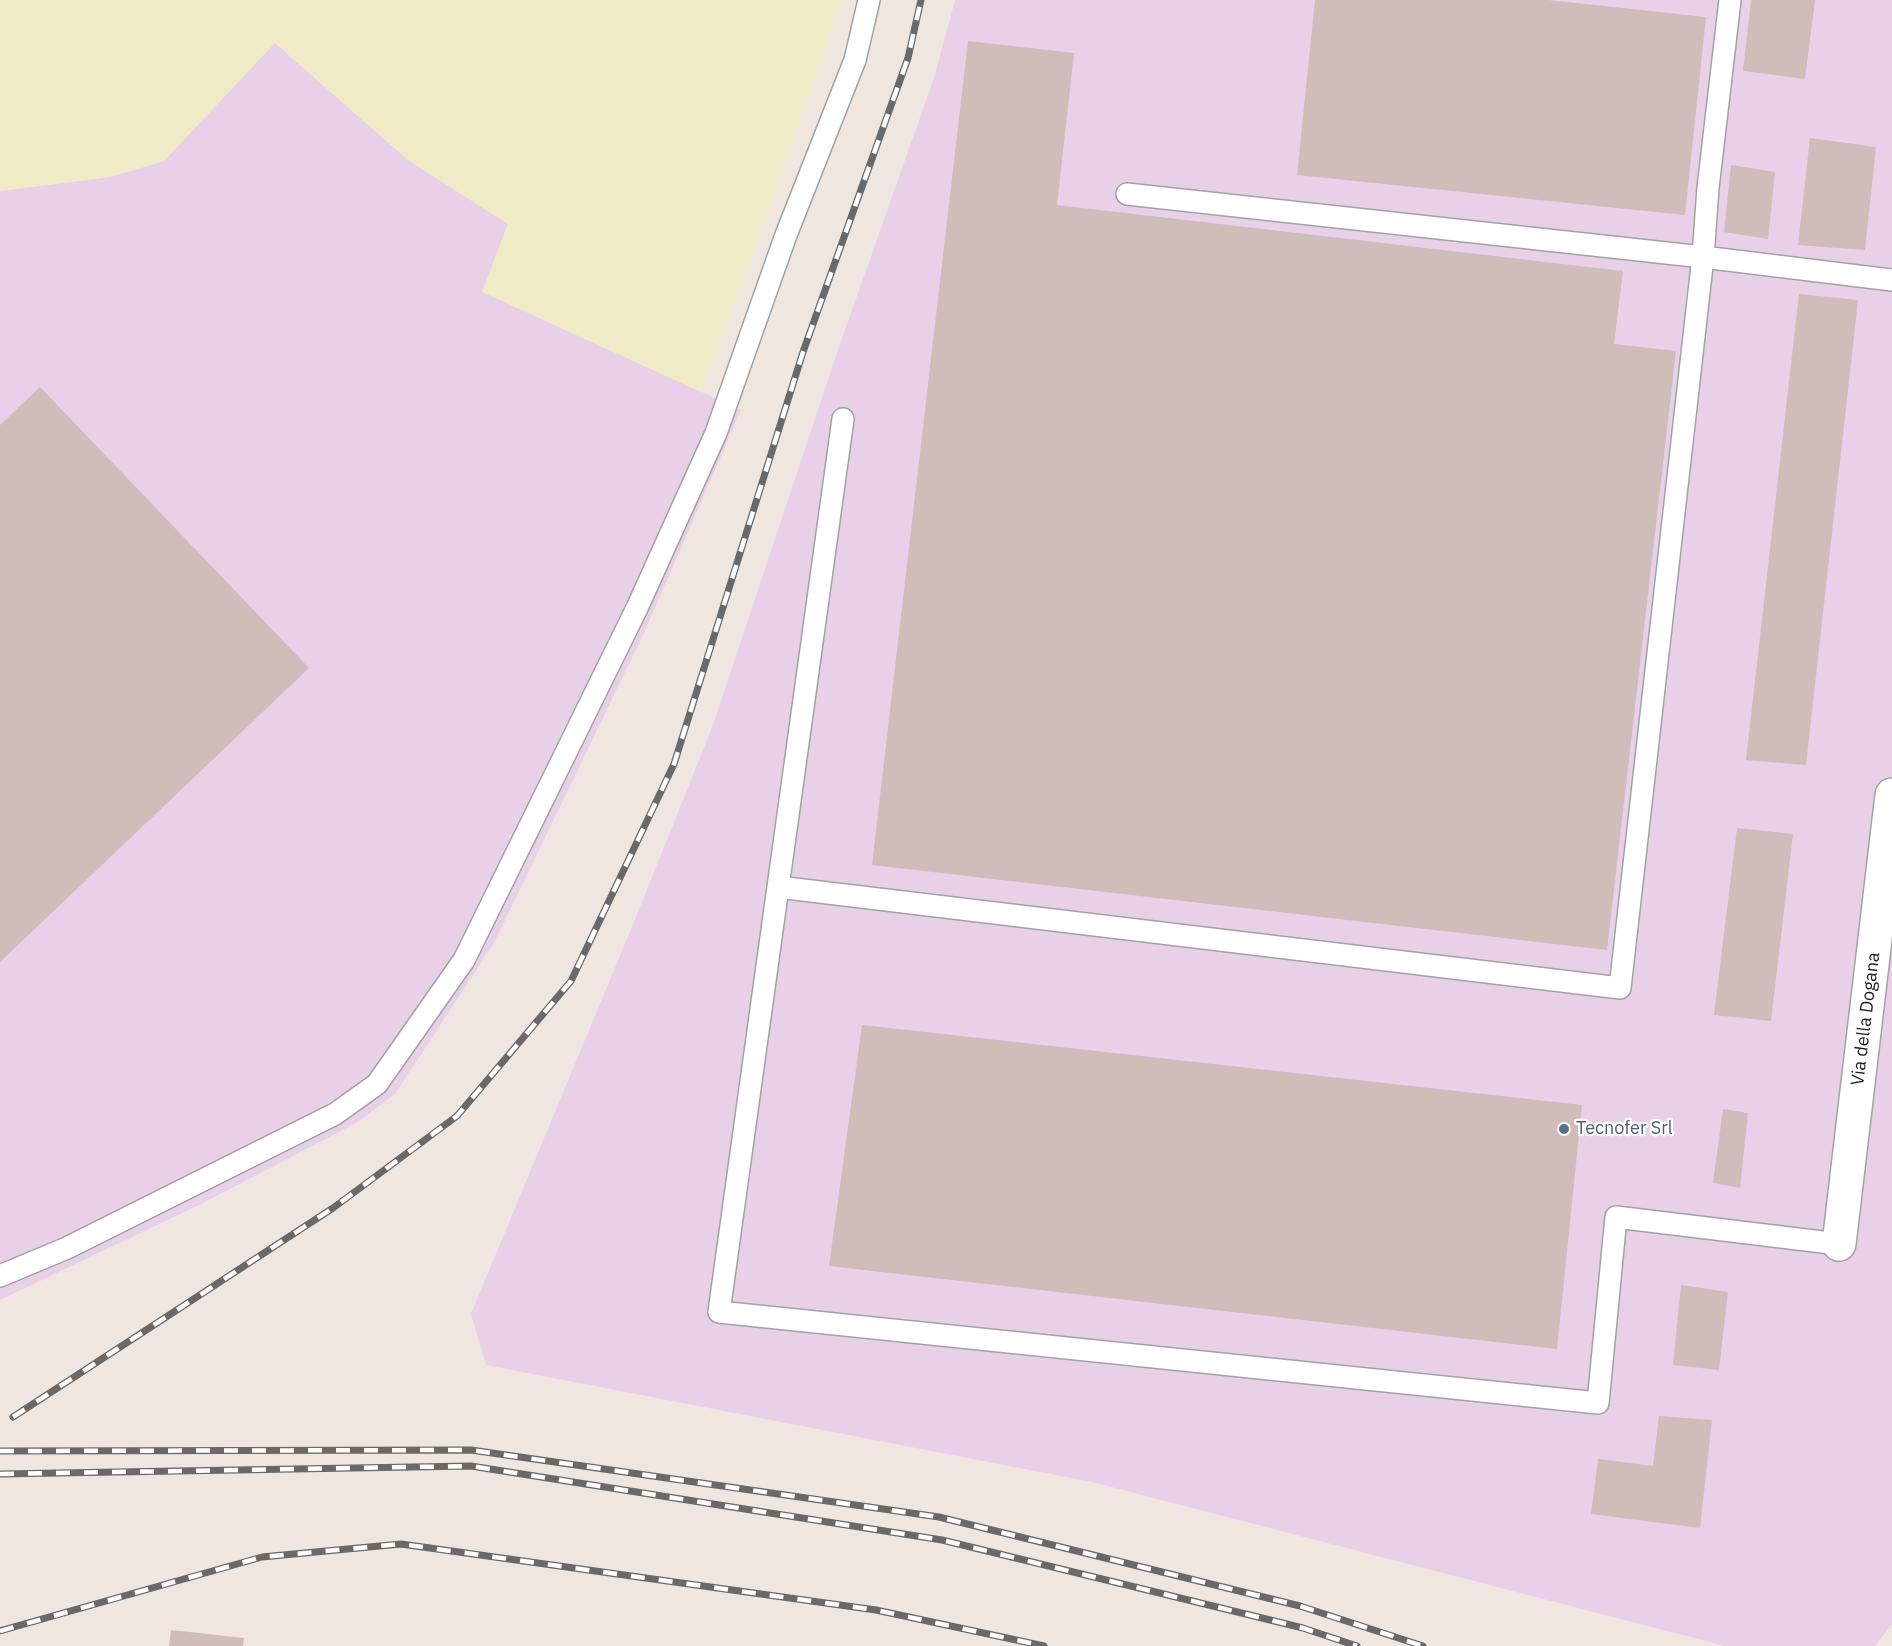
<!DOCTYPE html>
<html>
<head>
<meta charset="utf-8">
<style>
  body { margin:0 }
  canvas { display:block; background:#eee6df }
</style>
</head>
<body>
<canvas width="1892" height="1646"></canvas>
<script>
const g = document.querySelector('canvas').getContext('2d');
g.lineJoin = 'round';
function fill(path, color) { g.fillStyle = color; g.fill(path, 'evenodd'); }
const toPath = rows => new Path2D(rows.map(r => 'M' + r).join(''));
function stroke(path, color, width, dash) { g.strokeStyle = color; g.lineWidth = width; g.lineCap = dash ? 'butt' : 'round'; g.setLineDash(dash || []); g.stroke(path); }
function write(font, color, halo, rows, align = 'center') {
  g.font = font + ' "IBM Plex Sans",sans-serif'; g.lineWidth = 4.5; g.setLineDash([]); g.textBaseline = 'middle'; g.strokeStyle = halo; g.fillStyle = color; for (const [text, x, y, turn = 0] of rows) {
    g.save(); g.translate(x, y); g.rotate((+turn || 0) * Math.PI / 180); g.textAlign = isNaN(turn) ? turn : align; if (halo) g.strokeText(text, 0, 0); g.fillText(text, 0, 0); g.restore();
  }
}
const industrial = toPath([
  [955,0,1892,0,1892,1624,1875,1646,1725,1646,1092,1482,486,1365,471,1314,636,917,713,725,839,347,934,78],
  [274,42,408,160,508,224,483,292,741,410,644,633,494,943,395,1094,356,1123,203,1203,0,1300,0,191,110,177,164,161]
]);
const farmland = toPath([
  [0,0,842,0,762,229,701,392,482,292,508,224,408,160,275,43,164,161,110,177,0,191]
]);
const building = toPath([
  [1315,0,1548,0,1706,17,1685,215,1297,175],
  [1751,0,1815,0,1805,79,1743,71],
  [968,41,1074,53,1057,205,1623,271,1614,344,1676,351,1607,950,872,865],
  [1810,138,1876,147,1865,250,1798,245],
  [1731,165,1775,172,1768,239,1724,232],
  [1799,294,1858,300,1806,765,1746,760],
  [40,387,309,668,0,962,0,425],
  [1737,828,1793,834,1771,1021,1714,1015],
  [862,1025,1582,1105,1557,1349,829,1266],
  [1723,1109,1748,1113,1740,1188,1713,1183],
  [1681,1285,1728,1292,1719,1370,1673,1365],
  [1659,1416,1712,1420,1700,1528,1591,1514,1598,1459,1653,1466],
  [171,1630,244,1638,243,1646,169,1646]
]);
const lane = toPath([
  [1127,194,1703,257,1708,188,1730,0],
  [843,419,719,1312,1598,1403,1616,1217,1839,1244],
  [778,887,1620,988,1703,257,1892,280],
  [0,1276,67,1248,335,1114,377,1084,464,960,637,608,716,433,786,235,855,60,869,0]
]);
const street = toPath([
  [1839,1244,1892,795]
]);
const rail = toPath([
  [13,1417,333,1208,457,1116,571,981,674,764,803,352,908,58,921,0],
  [0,1451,471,1450,939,1517,1300,1606,1423,1646],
  [0,1474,471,1466,942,1540,1303,1628,1357,1646],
  [0,1631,262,1557,401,1544,876,1610,1044,1646]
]);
const markers = [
  [1564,1129,6,"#5c6f8a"]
];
const streetNames = [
  ["Via della Dogana",1866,1019,-83]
];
const serviceNames = [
  ["Tecnofer Srl",1576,1129]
];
fill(industrial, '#e8d0e8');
fill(farmland, '#efebc7');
fill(building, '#cebdb8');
stroke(lane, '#a2a2a2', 24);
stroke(street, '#a2a2a2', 36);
stroke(lane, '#fff', 21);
stroke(street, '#fff', 33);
stroke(rail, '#696969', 7);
stroke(rail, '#fff', 4.5, [14]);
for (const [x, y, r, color] of markers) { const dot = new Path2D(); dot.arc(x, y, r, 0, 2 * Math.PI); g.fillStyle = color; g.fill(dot); stroke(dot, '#fff', 2); }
write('18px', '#1b1b1b', '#fff', streetNames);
write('18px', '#4e5e75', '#fff', serviceNames, 'left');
</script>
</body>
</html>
